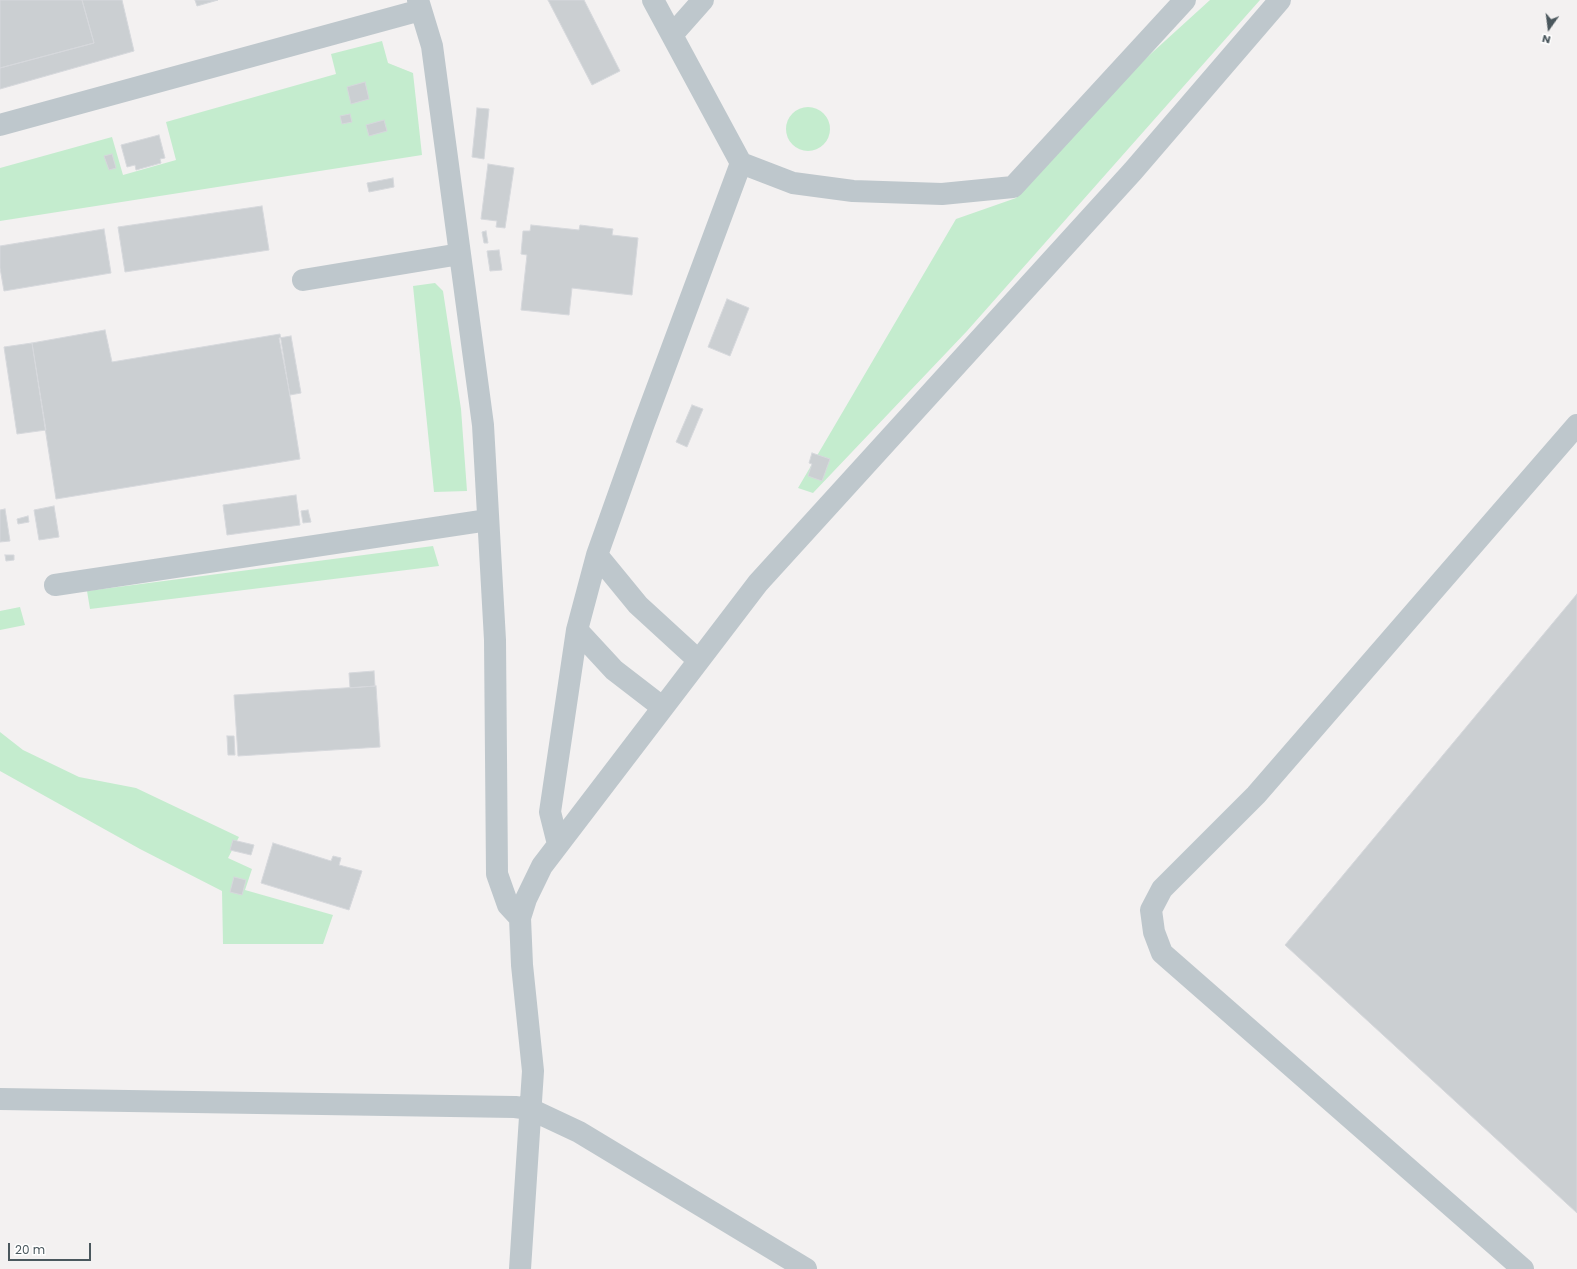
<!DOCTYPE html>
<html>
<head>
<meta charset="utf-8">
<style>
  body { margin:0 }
  #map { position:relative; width:1577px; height:1269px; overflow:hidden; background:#f3f1f1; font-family:Poppins,sans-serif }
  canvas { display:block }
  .north { position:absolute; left:1529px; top:8px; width:40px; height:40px; -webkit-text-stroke:3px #fff; paint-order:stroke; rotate:194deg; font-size:11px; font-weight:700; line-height:16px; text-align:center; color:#4a575d }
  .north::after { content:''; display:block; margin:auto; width:14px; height:18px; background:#4a575d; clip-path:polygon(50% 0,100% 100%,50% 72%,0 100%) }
  .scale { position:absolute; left:8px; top:1243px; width:83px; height:18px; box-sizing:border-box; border:2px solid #4a575d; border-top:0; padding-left:5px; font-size:12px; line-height:14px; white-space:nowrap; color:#4a575d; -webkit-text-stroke:3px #fff; paint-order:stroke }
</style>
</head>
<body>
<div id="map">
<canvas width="1577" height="1269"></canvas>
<div class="north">N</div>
<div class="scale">20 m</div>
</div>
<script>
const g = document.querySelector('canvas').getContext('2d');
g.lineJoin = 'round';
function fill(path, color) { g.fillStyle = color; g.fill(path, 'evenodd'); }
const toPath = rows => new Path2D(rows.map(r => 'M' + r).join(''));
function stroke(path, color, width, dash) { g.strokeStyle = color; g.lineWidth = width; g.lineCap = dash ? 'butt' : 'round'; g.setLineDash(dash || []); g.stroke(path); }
const green = toPath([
  [1210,0,1260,0,967,331,813,493,798,488,956,219,1016,198,1077,121],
  [382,41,388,63,413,73,422,155,0,221,0,168,112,137,123,175,176,160,166,122,336,74,331,54],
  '786 129a22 22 0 1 1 44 0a22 22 0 1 1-44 0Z',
  [435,283,443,291,461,409,467,491,434,492,413,286],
  [433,546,439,566,90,609,87,591],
  [20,607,25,625,0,630,0,611],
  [0,732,23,750,79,777,136,788,239,837,228,858,252,869,245,890,333,915,323,944,223,944,222,891,140,849,0,771]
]);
const building = toPath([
  [0,0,82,0,94,43,0,68,0,0],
  [82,0,122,0,134,51,0,89,0,68,94,43,82,0],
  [195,0,218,0,197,6,195,0],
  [548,0,584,0,620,71,592,85,548,0],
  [365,82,369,99,351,104,347,87,365,82],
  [477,108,489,109,484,159,472,157,477,108],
  [350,114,352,122,342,124,340,116,350,114],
  [384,120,387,131,369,136,366,125,384,120],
  [159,135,165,158,160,159,161,163,136,170,135,165,127,167,121,145,159,135],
  [112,154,116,168,109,170,104,156,112,154],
  [488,164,514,168,505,228,496,227,497,221,481,219,488,164],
  [393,178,394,187,369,192,367,183,393,178],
  [262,206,269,250,125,272,118,227,262,206],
  [531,225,579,230,580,225,613,229,612,235,638,238,632,295,572,288,569,315,521,310,527,255,521,254,523,231,530,231,531,225],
  [104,229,111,273,4,291,0,268,0,246,104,229],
  [486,231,488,243,484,243,482,232,486,231],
  [499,250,502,270,490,271,487,251,499,250],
  [727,299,749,308,730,356,708,347,727,299],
  [105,330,112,362,280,334,300,459,56,499,32,343,105,330],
  [291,336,301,393,290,395,279,338,291,336],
  [32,343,46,430,17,434,4,347,32,343],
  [692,405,703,409,687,447,676,442,692,405],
  [812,453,830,459,822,481,808,476,812,464,809,463,812,453],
  [296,495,300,525,227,535,223,505,296,495],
  [54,506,59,537,39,540,34,510,54,506],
  [5,509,10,541,0,542,0,510,5,509],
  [308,510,311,522,303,523,301,511,308,510],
  [28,516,29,522,18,524,17,519,28,516],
  [5,555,14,555,14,560,6,561,5,555],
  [1577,594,1577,1213,1285,945,1577,594],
  [374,671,375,686,350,688,349,673,374,671],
  [376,686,380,747,238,756,234,695,376,686],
  [227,736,234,736,235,755,228,755,227,736],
  [233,840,254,845,251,855,230,850,233,840],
  [273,843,331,861,333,856,341,858,339,865,362,871,349,910,261,883,273,843],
  [234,877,246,880,242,895,230,892,234,877]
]);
const minor = toPath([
  [418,0,432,46,483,425,495,640,497,874,508,905,520,918],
  [672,35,703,0],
  [0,125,421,10],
  [741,163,793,183,853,191,942,194,1013,187,1185,0],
  [303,280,460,254],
  [597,555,638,605,698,660],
  [55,585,488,520],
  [577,630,614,670,662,707],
  [558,844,550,812,577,630,597,555,643,426,741,163,653,0],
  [0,1099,515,1107,530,1109,579,1132,806,1269],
  [520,1269,533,1071,522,965,520,918,526,899,542,866,758,583,1133,171,1280,0],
  [1523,1269,1162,953,1154,932,1151,910,1162,889,1256,795,1577,425]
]);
fill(green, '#c4ecce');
fill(building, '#cbcfd2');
stroke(building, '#d6d8dc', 1);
stroke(minor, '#bec7cc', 22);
</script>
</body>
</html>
